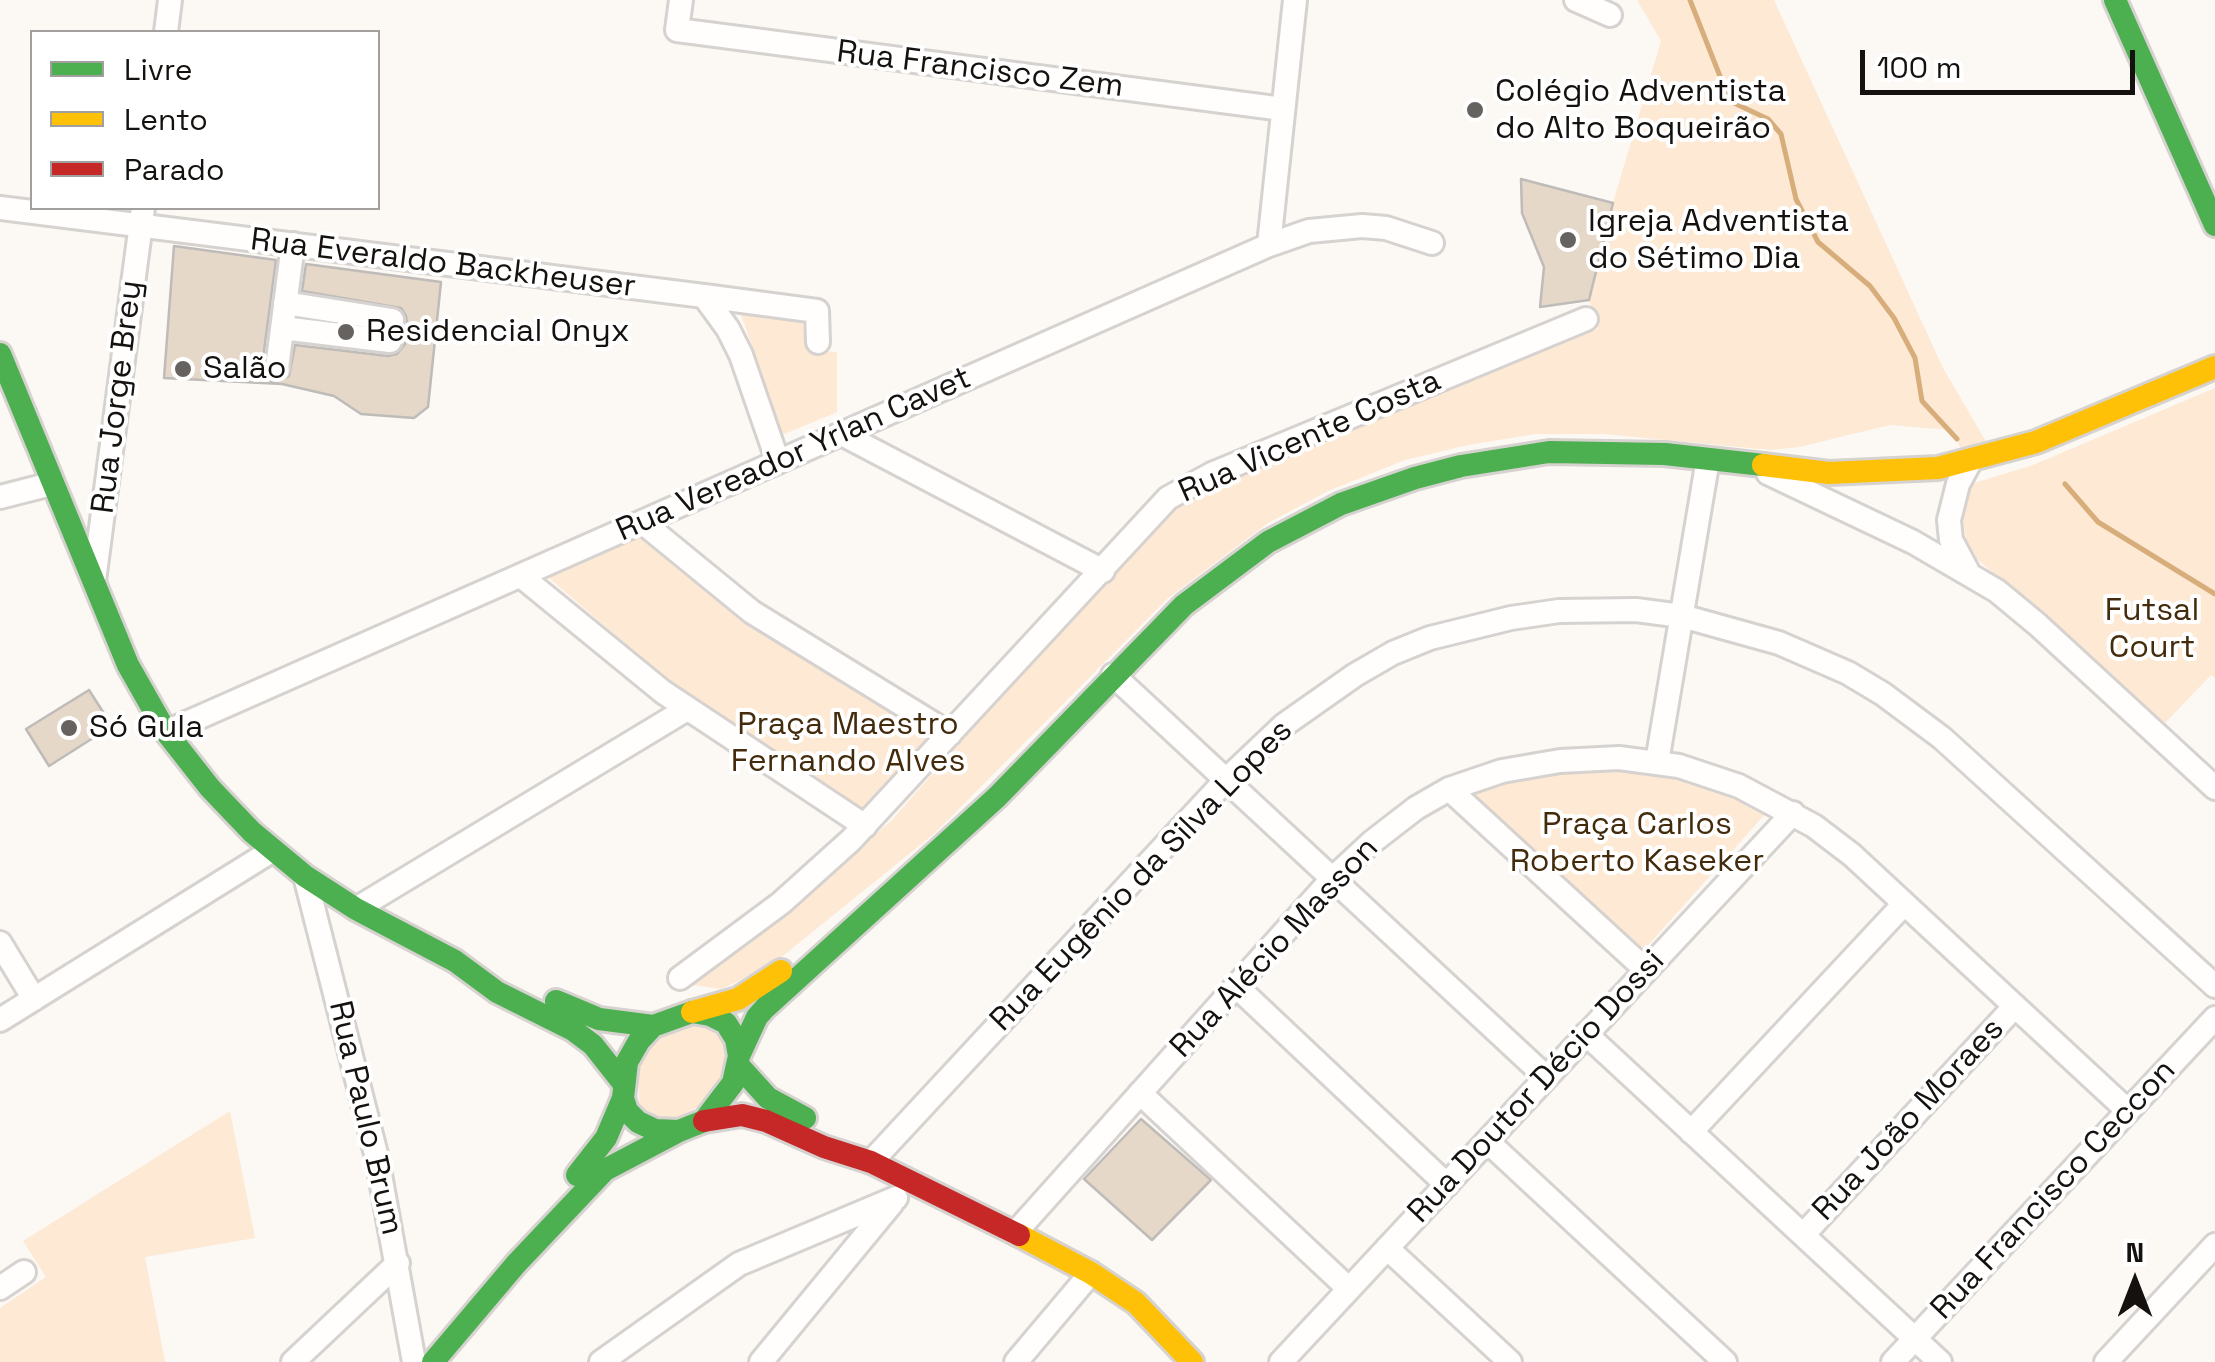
<!DOCTYPE html>
<html>
<head>
<meta charset="utf-8">
<style>
  body { margin:0 }
  #map { position:relative; width:2215px; height:1362px; overflow:hidden; background:#fcf8f4; font-family:"Space Grotesk",sans-serif }
  canvas { display:block }
  .legend { position:absolute; left:30px; top:30px; width:350px; height:180px; box-sizing:border-box; background:#fff; border:2px solid #a1a09f; margin:0; padding:12px 18px; list-style:none; font-size:30px; color:#14110f }
  .legend li { display:flex; align-items:center; gap:20px; height:50px }
  .legend b { width:50px; border:2px solid #a1a09f }
  .north { position:absolute; left:2085px; top:1232px; width:100px; height:100px; -webkit-text-stroke:8px #fff; paint-order:stroke; rotate:0deg; font-size:28px; font-weight:700; line-height:40px; text-align:center; color:#14110f }
  .north::after { content:''; display:block; margin:auto; width:35px; height:45px; background:#14110f; clip-path:polygon(50% 0,100% 100%,50% 72%,0 100%) }
  .scale { position:absolute; left:1860px; top:50px; width:275px; height:45px; box-sizing:border-box; border:5px solid #14110f; border-top:0; padding-left:12px; font-size:30px; line-height:35px; white-space:nowrap; color:#14110f; -webkit-text-stroke:8px #fff; paint-order:stroke }
</style>
</head>
<body>
<div id="map">
<canvas width="2215" height="1362"></canvas>
<ul class="legend">
<li><b style="height:12px;background:#4caf50"></b>Livre</li>
<li><b style="height:12px;background:#ffc107"></b>Lento</li>
<li><b style="height:12px;background:#c62828"></b>Parado</li>
</ul>
<div class="north">N</div>
<div class="scale">100 m</div>
</div>
<script>
const g = document.querySelector('canvas').getContext('2d');
g.lineJoin = 'round';
function fill(path, color) { g.fillStyle = color; g.fill(path, 'evenodd'); }
const toPath = rows => new Path2D(rows.map(r => 'M' + r).join(''));
function stroke(path, color, width, dash) { g.strokeStyle = color; g.lineWidth = width; g.lineCap = dash ? 'butt' : 'round'; g.setLineDash(dash || []); g.stroke(path); }
function write(font, color, halo, rows, align = 'center') {
  g.font = font + ' "Space Grotesk",sans-serif'; g.lineWidth = 8; g.setLineDash([]); g.textBaseline = 'middle'; g.strokeStyle = halo; g.fillStyle = color; for (const [text, x, y, turn = 0] of rows) {
    g.save(); g.translate(x, y); g.rotate((+turn || 0) * Math.PI / 180); g.textAlign = isNaN(turn) ? turn : align; if (halo) g.strokeText(text, 0, 0); g.fillText(text, 0, 0); g.restore();
  }
}
const green = toPath([
  [1637,0,1774,0,1943,368,1988,445,1964,455,1952,430,1890,425,1799,447,1771,450,1603,434,1535,434,1468,445,1405,460,1328,491,1268,523,1167,599,935,833,774,963,722,989,693,985,891,821,1148,530,1171,510,1200,493,1515,357,1598,329,1589,300,1613,203,1661,41],
  [740,311,802,321,808,350,837,352,837,412,782,435],
  [2215,388,2215,678,2211,675,2165,723,1968,551,1963,519,1967,491,1974,483,2033,465],
  [635,532,747,619,936,735,863,816,692,701,542,572],
  [1614,768,1687,778,1766,813,1644,950,1469,792,1545,774],
  [669,1026,714,1028,729,1049,717,1095,669,1124,640,1109,637,1065],
  [230,1111,255,1238,145,1257,165,1362,0,1362,0,1308,46,1277,23,1241]
]);
const stream = toPath([
  [1690,0,1725,89,1734,103,1768,119,1781,134,1796,199,1818,242,1870,286,1894,318,1915,358,1922,401,1957,439],
  [2065,484,2098,522,2215,594]
]);
const building = toPath([
  [1521,179,1613,203,1589,300,1540,307,1544,267,1522,213,1521,179],
  [174,246,276,260,262,366,264,375,274,383,289,376,295,345,388,356,397,354,405,344,401,331,407,323,406,316,401,308,302,291,306,264,441,282,428,407,414,418,361,414,334,396,282,384,164,378,174,246],
  [89,690,112,726,49,766,26,729,89,690],
  [1141,1119,1211,1180,1152,1240,1084,1179,1141,1119]
]);
const street = toPath([
  [681,0,677,30,1283,109],
  [1576,0,1610,15],
  [166,32,170,0],
  [0,208,704,296,728,329,741,355,778,462],
  [1269,245,1295,0],
  [704,296,817,311,818,342],
  [285,303,392,320],
  [282,328,390,341],
  [277,368,293,244],
  [842,434,1103,571],
  [1768,473,1913,542,1997,591,2038,625,2215,788],
  [0,497,51,484],
  [642,522,752,612,950,734],
  [1967,570,1951,540,1949,520,1958,484,1970,462],
  [521,576,663,692,865,826],
  [94,581,143,208],
  [1113,675,1546,1077],
  [166,732,1269,245,1309,231,1362,226,1386,228,1432,243],
  [1657,762,1708,459],
  [1449,789,1646,970],
  [305,876,377,1158,414,1362],
  [356,909,687,709],
  [0,943,34,999],
  [680,978,781,903,851,840,1168,498,1212,474,1586,319],
  [1236,986,1447,1185],
  [0,1020,273,850],
  [1586,1034,1940,1362],
  [1140,1093,1349,1289],
  [1691,1132,1904,904],
  [1487,1141,1725,1362],
  [871,1162,1226,780,1284,725,1355,675,1393,653,1430,638,1511,618,1559,611,1636,610,1682,616,1779,643,1848,673,1883,694,1942,738,2215,986],
  [1015,1233,1332,879,1372,842,1416,808,1449,789,1502,771,1560,761,1619,758,1679,766,1739,786,1814,826,1852,855,2128,1111],
  [1803,1235,2015,1006],
  [1387,1248,1510,1362],
  [0,1288,24,1272],
  [293,1362,398,1263],
  [601,1362,739,1264,896,1198],
  [761,1362,892,1203],
  [1016,1362,1091,1273],
  [1281,1362,1793,813],
  [1893,1362,2215,1018],
  [2106,1362,2215,1245]
]);
const fast = toPath([
  [2115,0,2215,225],
  [0,354,128,665,166,732,210,788,252,832,305,876,356,909,455,961,497,992,573,1030,593,1045,623,1083],
  [556,1001,599,1019,653,1026],
  [692,1012,710,1015,726,1023,736,1039,739,1056,733,1083,704,1121,679,1131,655,1130,638,1122,627,1111,623,1098,627,1062,639,1041,653,1026,692,1012],
  [739,1056,757,1017,765,1008,997,797,1184,605,1268,542,1341,504,1415,478,1461,466,1549,452,1665,454,1763,465],
  [738,1065,768,1098,805,1118],
  [577,1175,606,1138,623,1098],
  [433,1362,516,1264,605,1170,679,1131]
]);
const slow = toPath([
  [1763,465,1829,473,1938,468,2036,442,2215,367],
  [692,1012,738,999,781,971],
  [1019,1235,1091,1273,1136,1303,1192,1362]
]);
const jam = toPath([
  [704,1121,742,1115,766,1121,824,1147,871,1162,1019,1235]
]);
const markers = [
  [1475,110,10,"#65625f"],
  [1568,240,10,"#65625f"],
  [346,332,10,"#65625f"],
  [183,369,10,"#65625f"],
  [69,728,10,"#65625f"]
];
const streetNames = [
  ["Rua Francisco Zem",980,70,7],
  ["Rua Everaldo Backheuser",443,264,7],
  ["Rua Jorge Brey",118,397,-83],
  ["Rua Vicente Costa",1310,437,-24],
  ["Rua Vereador Yrlan Cavet",794,455,-24],
  ["Rua Eugênio da Silva Lopes",1142,876,-46],
  ["Rua Alécio Masson",1275,948,-47],
  ["Rua Doutor Décio Dossi",1537,1087,-47],
  ["Rua Paulo Brum",365,1118,77],
  ["Rua João Moraes",1909,1120,-47],
  ["Rua Francisco Ceccon",2054,1190,-47]
];
const poiNames = [
  ["Colégio Adventista",1495,92],
  ["do Alto Boqueirão",1495,129],
  ["Igreja Adventista",1588,222],
  ["do Sétimo Dia",1588,259],
  ["Residencial Onyx",366,332],
  ["Salão",203,369],
  ["Só Gula",89,728]
];
const parkNames = [
  ["Futsal",2152,611],
  ["Court",2152,648],
  ["Praça Maestro",848,725],
  ["Fernando Alves",848,762],
  ["Praça Carlos",1637,825],
  ["Roberto Kaseker",1637,862]
];
fill(green, '#fde9d4');
stroke(stream, '#d7ae7b', 5);
fill(building, '#e5d8c9');
stroke(building, '#bebbb8', 2.5);
stroke(street, '#d6d2cf', 28);
stroke(fast, '#d6d2cf', 28);
stroke(slow, '#d6d2cf', 28);
stroke(jam, '#d6d2cf', 28);
stroke(street, '#fffefd', 22);
stroke(fast, '#4caf50', 22);
stroke(slow, '#ffc107', 22);
stroke(jam, '#c62828', 22);
for (const [x, y, r, color] of markers) { const dot = new Path2D(); dot.arc(x, y, r, 0, 2 * Math.PI); g.fillStyle = color; g.fill(dot); stroke(dot, '#fff', 4); }
write('32px', '#14110f', '#fff', streetNames);
write('32px', '#14110f', '#fff', poiNames, 'left');
write('32px', '#432b0c', '#fff', parkNames);
</script>
</body>
</html>
